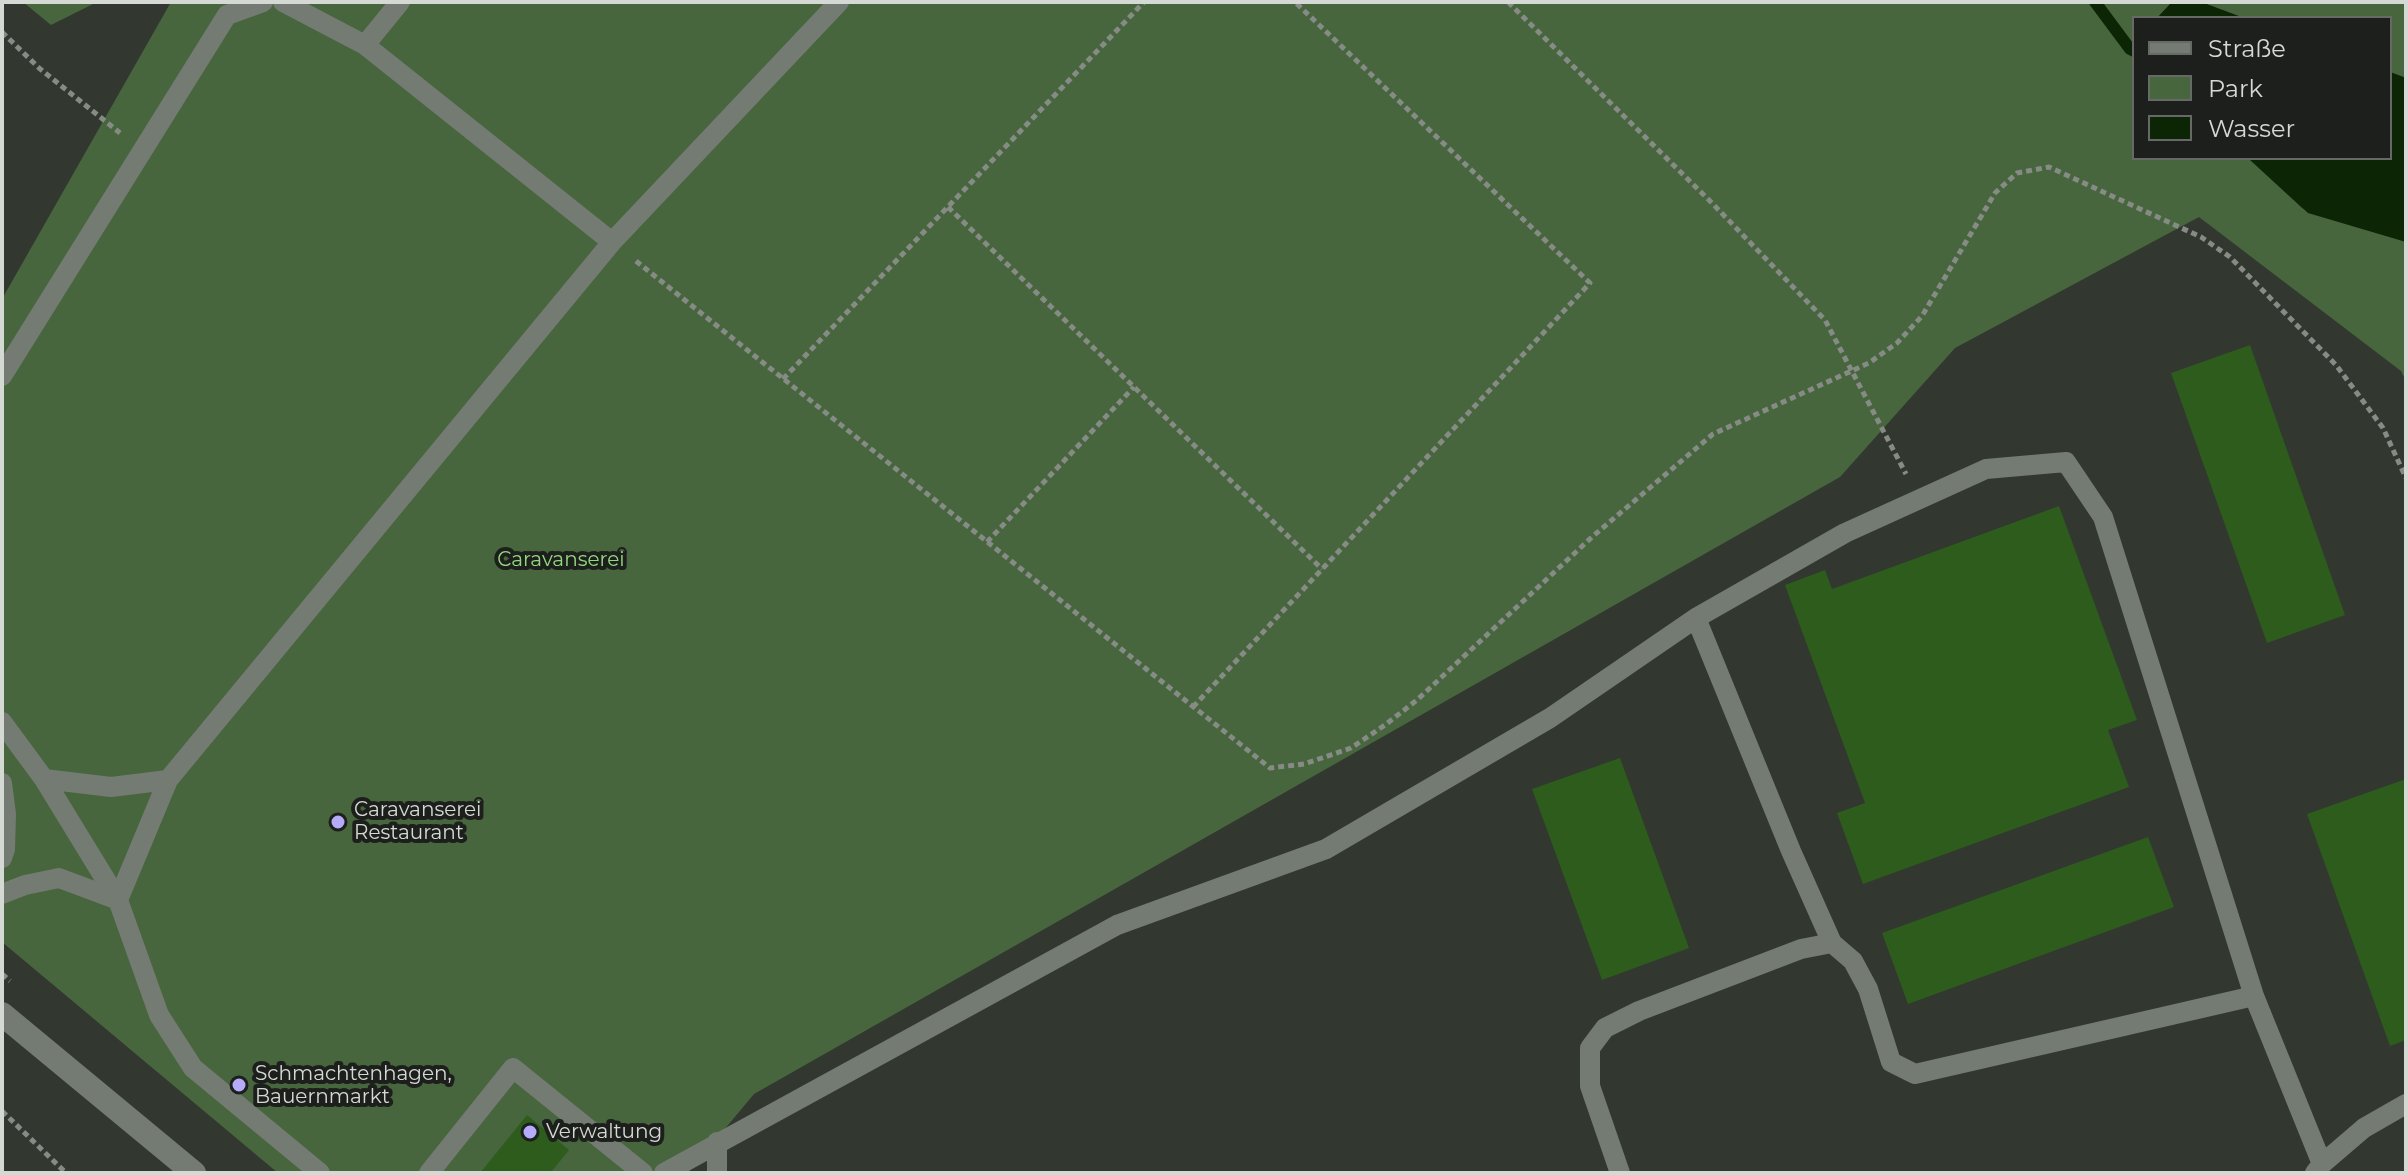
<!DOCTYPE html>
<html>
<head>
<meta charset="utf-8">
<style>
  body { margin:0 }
  #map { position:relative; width:2408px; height:1175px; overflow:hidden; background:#323830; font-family:Montserrat,sans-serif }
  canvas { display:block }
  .frame { position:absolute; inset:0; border:4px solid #d5d9d4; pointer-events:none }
  .legend { position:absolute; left:2132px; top:16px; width:260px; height:144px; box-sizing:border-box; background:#1c1f1b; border:2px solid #666965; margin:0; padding:10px 14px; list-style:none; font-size:24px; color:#d5d9d4 }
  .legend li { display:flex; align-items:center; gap:16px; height:40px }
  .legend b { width:40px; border:2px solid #666965 }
</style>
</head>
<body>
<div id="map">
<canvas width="2408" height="1175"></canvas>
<div class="frame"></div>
<ul class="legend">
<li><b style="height:10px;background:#747b72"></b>Straße</li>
<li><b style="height:22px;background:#47663e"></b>Park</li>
<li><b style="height:22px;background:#0c2505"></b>Wasser</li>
</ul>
</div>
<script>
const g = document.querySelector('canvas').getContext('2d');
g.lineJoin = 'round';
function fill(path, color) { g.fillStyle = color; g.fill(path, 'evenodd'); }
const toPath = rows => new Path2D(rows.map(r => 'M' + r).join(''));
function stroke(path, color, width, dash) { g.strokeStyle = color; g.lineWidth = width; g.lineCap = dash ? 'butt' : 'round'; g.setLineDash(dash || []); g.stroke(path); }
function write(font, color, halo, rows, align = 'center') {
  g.font = font + ' Montserrat,sans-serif'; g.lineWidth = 8; g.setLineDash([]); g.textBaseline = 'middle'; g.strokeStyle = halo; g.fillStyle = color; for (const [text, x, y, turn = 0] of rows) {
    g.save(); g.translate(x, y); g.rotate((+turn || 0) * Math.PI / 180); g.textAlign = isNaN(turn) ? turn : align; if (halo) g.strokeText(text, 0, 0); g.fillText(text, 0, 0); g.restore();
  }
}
const green = toPath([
  [23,2,97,2,51,25],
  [171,2,2172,2,2157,18,2134,18,2134,45,2130,49,2134,53,2134,158,2248,158,2302,208,2406,241,2406,381,2401,371,2199,217,1955,348,1840,477,754,1094,688,1173,278,1173,2,942,2,299],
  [2201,2,2406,2,2406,78,2390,72,2390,18,2244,18]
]);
const water = toPath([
  [2172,2,2201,2,2244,18,2157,18],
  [2390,72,2406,78,2406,242,2308,213,2248,158,2390,158]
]);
const stream = toPath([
  [2095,2,2130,49,2134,51]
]);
const building = toPath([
  [2250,345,2345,615,2267,643,2171,373],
  [2059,506,2137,720,2108,730,2129,787,1863,884,1837,813,1865,803,1785,585,1825,570,1832,589],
  [1620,758,1689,948,1602,980,1532,789],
  [2406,779,2406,1040,2390,1046,2307,814],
  [2148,837,2174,907,1908,1004,1882,933],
  [527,1115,569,1150,552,1171,555,1173,480,1173]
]);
const path = toPath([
  [1508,2,1710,201,1825,320,1906,474],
  [2,32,39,68,120,133],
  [948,207,1322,569],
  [636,261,1270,768,1304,764,1351,748,1385,725,1417,700,1592,537,1713,434,1869,363,1897,343,1922,316,1995,193,2017,173,2049,167,2201,237,2230,257,2336,365,2383,428,2406,478],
  [783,379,1144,2],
  [987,542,1134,387],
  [1193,707,1590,283,1295,2],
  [2,974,10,981],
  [2,1111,66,1173]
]);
const lane = toPath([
  [283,2,365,45,612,242],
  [365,45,400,2],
  [2,376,227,15,263,2],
  [1696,618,1791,851,1832,943],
  [2,722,44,779,118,900,159,1015,193,1068,320,1173],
  [44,779,111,787,168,780],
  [2,783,6,814,5,849,2,858],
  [2,894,25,885,59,878,118,900],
  [118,900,168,780,612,242,839,2],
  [429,1173,513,1068,643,1173],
  [664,1173,1117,925,1326,849,1550,718,1696,618,1845,533,1986,469,2066,462,2103,517,2254,996,2322,1164],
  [717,1173,717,1142],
  [1620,1173,1590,1086,1590,1048,1605,1028,1639,1011,1801,949,1832,943,1853,961,1868,989,1891,1062,1915,1074,2254,996],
  [2315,1173,2322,1164,2364,1128,2406,1104]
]);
const secondary = toPath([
  [2,1014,194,1173]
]);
const markers = [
  [338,822,8,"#b5acf9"],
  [239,1085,8,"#b5acf9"],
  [530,1132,8,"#b5acf9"]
];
const parkNames = [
  ["Caravanserei",561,560]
];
const poiNames = [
  ["Caravanserei",354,810],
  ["Restaurant",354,833],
  ["Schmachtenhagen,",255,1074],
  ["Bauernmarkt",255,1097],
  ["Verwaltung",546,1132]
];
fill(green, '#47663e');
fill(water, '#0c2505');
stroke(stream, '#0c2505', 12);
fill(building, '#2d5c1d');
stroke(path, '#868b85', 5, [6, 4]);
stroke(lane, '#747b72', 20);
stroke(secondary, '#747b72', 24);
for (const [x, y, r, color] of markers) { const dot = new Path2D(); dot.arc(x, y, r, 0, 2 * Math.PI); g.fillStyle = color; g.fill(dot); stroke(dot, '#1c1f1b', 3); }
write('20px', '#93d77f', '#1c1f1b', parkNames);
write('20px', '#d5d9d4', '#1c1f1b', poiNames, 'left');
</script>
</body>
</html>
